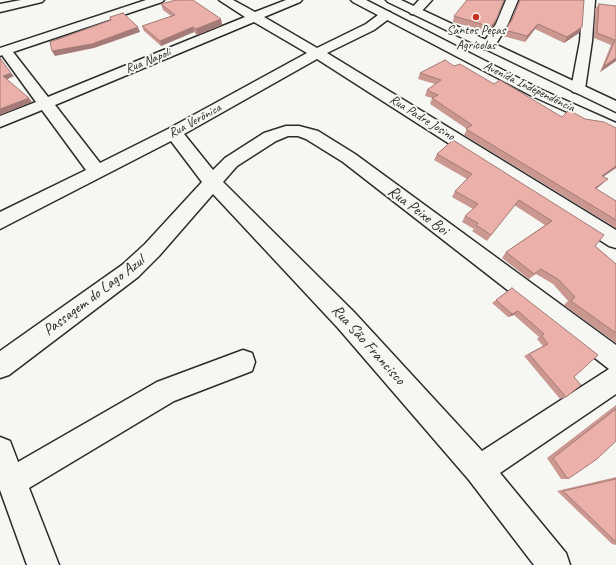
<!DOCTYPE html>
<html>
<head>
<meta charset="utf-8">
<style>
  body { margin:0 }
  canvas { display:block; background:#f6f6f2 }
</style>
</head>
<body>
<canvas width="616" height="565"></canvas>
<script>
const g = document.querySelector('canvas').getContext('2d');
g.lineJoin = 'round';
const toPath = rows => new Path2D(rows.map(r => 'M' + r).join(''));
function stroke(path, color, width, dash) { g.strokeStyle = color; g.lineWidth = width; g.lineCap = dash ? 'butt' : 'round'; g.setLineDash(dash || []); g.stroke(path); }
function fill(path, color) { g.fillStyle = color; g.fill(path, 'evenodd'); }
function write(font, color, halo, rows, align = 'center') {
  g.font = font + ' Caveat,sans-serif'; g.lineWidth = 4; g.setLineDash([]); g.textBaseline = 'middle'; g.strokeStyle = halo; g.fillStyle = color; for (const [text, x, y, turn = 0] of rows) {
    g.save(); g.translate(x, y); g.rotate((+turn || 0) * Math.PI / 180); g.textAlign = isNaN(turn) ? turn : align; if (halo) g.strokeText(text, 0, 0); g.fillText(text, 0, 0); g.restore();
  }
}
const street = toPath([
  [21,0,44,0,42,2,0,12,0,4,21,0],
  [146,0,164,0,162,2,13,52,48,97,245,17,219,0,233,0,255,12,286,0,302,0,300,2,264,17,317,48,366,24,382,12,390,12,392,15,390,18,374,30,327,53,616,230,616,248,609,246,317,59,184,134,213,170,225,158,264,133,286,126,299,126,318,131,355,154,616,345,616,394,500,473,566,553,570,565,534,565,469,480,338,328,213,194,159,256,138,277,9,375,0,378,0,351,122,265,145,244,202,182,171,141,0,229,0,212,86,170,42,110,0,127,0,116,36,102,2,55,0,56,0,48,146,0],
  [254,22,307,53,168,129,100,163,55,105,254,22],
  [288,136,298,136,306,139,343,162,609,369,482,451,354,312,223,182,237,166,276,141,288,136],
  [419,0,432,0,419,14,411,14,409,11,419,0],
  [506,0,518,0,508,24,493,49,483,49,481,46,496,24,506,0],
  [583,0,595,0,592,41,585,89,583,92,578,93,573,92,571,89,580,41,583,0],
  [243,350,252,353,255,362,252,371,174,401,29,488,59,565,27,565,0,490,0,437,10,441,18,462,157,382,243,350]
]);
const primary = toPath([
  [351,0,366,0,540,89,616,123,616,134,530,95,353,2,351,0],
  [386,0,401,0,616,101,616,112,388,2,386,0]
]);
const wall = toPath([
  [504,0,495,23,489,32,453,22,454,16],
  [519,0,584,0,579,33,564,43,535,29,525,42,503,36,511,20,519,1],
  [161,4,221,19,222,25,197,35,194,32,161,46,144,31,142,26,171,16,163,10],
  [599,4,616,6,616,61,600,72,611,45,594,38,595,9],
  [454,66,494,84,562,117,585,119,616,128,616,168,604,176,602,184,596,189,616,201,616,228,464,135,467,129,430,104,432,98,425,96,427,90,435,84,418,79,420,73],
  [453,140,595,246,616,264,616,343,564,305,568,301,553,284,536,274,529,279,502,258,506,252,545,225,514,205,487,241,472,231,474,229,462,222,465,216,473,209,452,197,455,191,467,179,434,160,437,154],
  [512,288,574,377,566,397,560,399,524,356,543,346,537,339,539,337,514,315,508,317,492,303],
  [616,405,616,441,568,479,561,479,547,458],
  [616,477,616,545,612,544,557,491]
]);
const shadedWall = toPath([
  [497,18,495,23,489,32,491,27],
  [221,19,222,25,197,35,196,29],
  [538,24,535,29,525,42,527,36],
  [138,27,140,32,94,48,55,56,52,51],
  [193,27,194,32,161,46,160,41],
  [582,27,579,33,564,43,567,37],
  [616,58,616,61,600,72,604,66],
  [11,73,14,76,6,80,3,76],
  [29,98,32,102,0,115,0,109],
  [616,166,616,168,597,181,602,176],
  [608,179,590,194,595,188],
  [518,311,514,315,508,317,512,314]
]);
const building = toPath([
  [176,0,193,0,221,19,196,29,193,27,160,41,142,26,175,15,161,4,176,0],
  [467,0,504,0,497,18,491,27,454,16,467,0],
  [520,0,584,0,582,27,567,37,538,24,527,36,505,30,512,20,520,0],
  [599,4,616,6,616,58,604,66,615,40,597,33,599,4],
  [123,13,138,27,92,44,52,51,50,42,111,20,110,17,123,13],
  [0,58,11,73,3,76,29,98,0,109,0,58],
  [445,60,454,66,460,64,494,84,500,80,562,117,569,110,585,119,604,122,616,128,616,166,602,176,608,179,595,188,616,201,616,220,466,129,472,125,432,98,438,95,427,90,441,80,420,73,445,60],
  [453,140,604,235,595,246,616,264,616,333,571,301,575,297,559,280,541,269,534,274,506,252,552,221,519,200,491,235,476,225,478,223,465,216,478,204,455,191,472,174,437,154,453,140],
  [512,288,598,355,574,377,581,385,566,397,529,354,548,344,542,336,544,334,518,311,512,314,496,300,512,288],
  [616,409,616,441,597,459,568,479,553,458,616,409],
  [616,479,616,542,563,491,616,479]
]);
const markers = [
  [476,17,4,"#c8321e"]
];
const farPoinames = [
  ["Santos Peças",476,31],
  ["Agrícolas",476,46]
];
const farStreetnames = [
  ["Rua Napoli",148,61,-22],
  ["Avenida Independência",529,87,26],
  ["Rua Padre Josino",422,118,32],
  ["Rua Verônica",195,121,-29]
];
const streetNames = [
  ["Rua Peixe Boi",418,211,37],
  ["Passagem do Lago Azul",94,296,-37],
  ["Rua São Francisco",368,345,48]
];
stroke(street, '#2b2b2b', 3);
stroke(primary, '#2b2b2b', 3);
fill(street, '#f6f6f2');
fill(primary, '#f6f6f2');
fill(wall, '#ca9791');
fill(shadedWall, '#a47b76');
fill(building, '#ebb0a9');
stroke(building, '#a47b76', 1);
for (const [x, y, r, color] of markers) { const dot = new Path2D(); dot.arc(x, y, r, 0, 2 * Math.PI); g.fillStyle = color; g.fill(dot); stroke(dot, '#f6f6f2', 1.5); }
write('13px', '#2b2b2b', '#f6f6f2', farPoinames);
write('13px', '#2b2b2b', '#f6f6f2', farStreetnames);
write('16px', '#2b2b2b', '#f6f6f2', streetNames);
</script>
</body>
</html>
